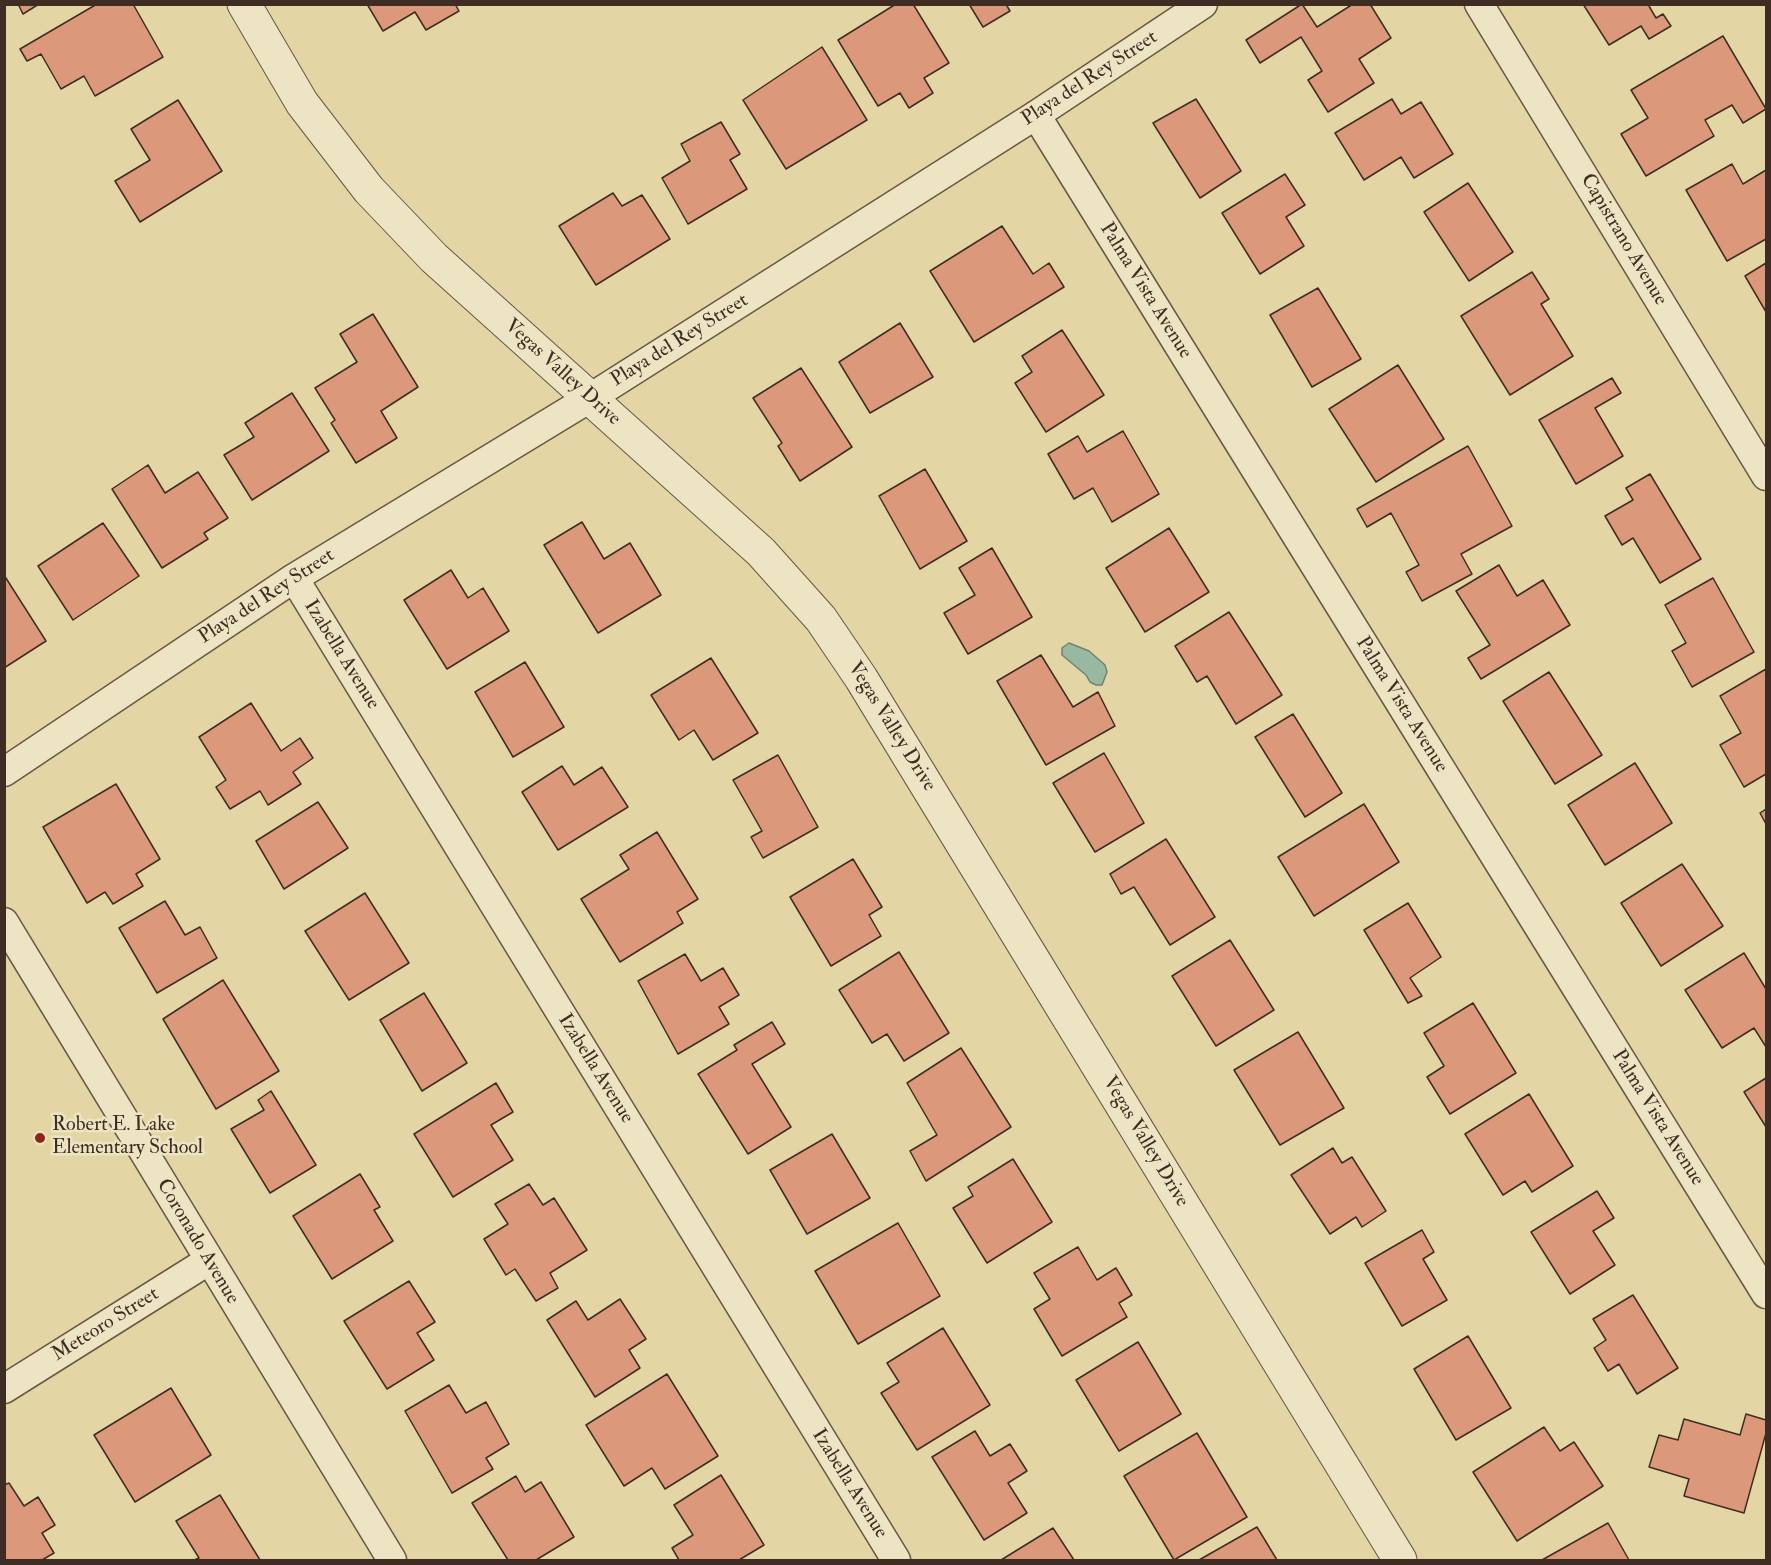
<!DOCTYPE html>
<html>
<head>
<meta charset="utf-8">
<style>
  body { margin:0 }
  #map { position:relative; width:1771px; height:1565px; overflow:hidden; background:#e4d5a4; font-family:"IM FELL Double Pica",serif }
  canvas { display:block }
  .frame { position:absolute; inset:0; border:6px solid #3f2d23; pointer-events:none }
</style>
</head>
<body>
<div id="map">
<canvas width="1771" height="1565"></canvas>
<div class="frame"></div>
</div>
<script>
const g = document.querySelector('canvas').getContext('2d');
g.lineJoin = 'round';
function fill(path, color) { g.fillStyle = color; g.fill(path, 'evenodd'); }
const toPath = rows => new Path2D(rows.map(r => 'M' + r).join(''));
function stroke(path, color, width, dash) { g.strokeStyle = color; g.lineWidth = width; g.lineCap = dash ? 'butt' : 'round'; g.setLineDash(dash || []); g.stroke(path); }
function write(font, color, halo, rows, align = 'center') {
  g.font = font + ' "IM FELL Double Pica",serif'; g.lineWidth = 5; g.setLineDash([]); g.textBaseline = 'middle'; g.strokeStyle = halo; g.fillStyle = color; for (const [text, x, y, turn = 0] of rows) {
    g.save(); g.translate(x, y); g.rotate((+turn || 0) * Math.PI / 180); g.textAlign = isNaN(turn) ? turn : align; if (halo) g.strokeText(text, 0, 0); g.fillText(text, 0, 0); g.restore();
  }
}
const water = toPath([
  [1069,643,1089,651,1105,665,1107,672,1102,685,1096,685,1090,682,1086,675,1062,655,1062,648,1069,643]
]);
const building = toPath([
  [18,4,39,4,23,14,18,4],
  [97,4,133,4,163,57,95,96,84,76,61,89,41,54,27,61,20,49,97,4],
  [367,4,455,4,459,11,426,30,415,12,383,31,367,4],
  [896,4,913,4,949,63,924,78,933,93,909,108,900,93,878,106,838,40,896,4],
  [969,4,1010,4,1007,6,1010,11,983,27,969,4],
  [1302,4,1317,27,1353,4,1370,4,1391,38,1359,59,1374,83,1328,112,1308,80,1322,71,1301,37,1260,63,1246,40,1302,4],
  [1583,4,1651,4,1649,6,1656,18,1663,14,1671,26,1649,39,1641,26,1609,45,1583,4],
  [1723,36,1766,109,1743,123,1732,105,1705,120,1714,136,1646,176,1621,134,1648,118,1631,90,1723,36],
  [822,47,867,120,786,169,743,100,822,47],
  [1196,99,1241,171,1200,198,1153,123,1196,99],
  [1392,99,1401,114,1421,102,1453,154,1414,178,1401,157,1364,180,1335,133,1392,99],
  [178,100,222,171,140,222,115,181,150,160,131,129,178,100],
  [721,122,740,154,730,160,747,189,688,224,662,178,690,161,681,144,721,122],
  [1732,164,1743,184,1766,170,1766,239,1727,261,1686,190,1732,164],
  [1285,174,1305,205,1286,217,1304,246,1260,274,1222,213,1285,174],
  [1468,183,1513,252,1469,281,1424,212,1468,183],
  [613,193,622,206,642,195,670,239,596,285,559,226,613,193],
  [1002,226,1033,274,1049,263,1064,287,974,342,930,271,1002,226],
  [1766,263,1766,312,1745,276,1766,263],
  [1532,272,1549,299,1541,304,1573,356,1510,395,1461,316,1532,272],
  [1318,288,1361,359,1312,387,1270,315,1318,288],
  [373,314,418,387,381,411,397,438,356,463,331,423,335,420,315,388,357,362,340,334,373,314],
  [900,323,933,377,870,413,839,362,900,323],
  [1062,330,1104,395,1046,432,1015,383,1032,372,1022,356,1062,330],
  [1398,365,1444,439,1376,482,1329,409,1398,365],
  [801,368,852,447,800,481,778,446,782,443,753,398,801,368],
  [1612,378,1621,393,1595,408,1623,456,1576,484,1539,420,1612,378],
  [292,393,329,451,252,500,224,455,254,437,245,423,292,393],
  [1123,431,1159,494,1112,522,1093,488,1074,499,1048,454,1078,436,1087,452,1123,431],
  [1468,446,1512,526,1461,554,1472,574,1422,601,1406,572,1419,565,1391,513,1367,527,1357,509,1468,446],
  [148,465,165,493,198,472,228,518,204,533,208,539,162,568,112,489,148,465],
  [925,469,967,541,920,569,879,496,925,469],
  [1650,474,1701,559,1660,583,1633,538,1622,545,1605,516,1633,500,1626,488,1650,474],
  [582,522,604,559,630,543,661,595,598,633,544,545,582,522],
  [103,523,139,576,73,620,38,566,103,523],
  [1169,528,1209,592,1145,632,1106,568,1169,528],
  [992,548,1032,617,968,654,944,613,975,595,959,568,992,548],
  [1499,565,1517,596,1543,580,1570,625,1481,679,1468,658,1490,645,1456,591,1499,565],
  [451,570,468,598,483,588,509,631,447,669,404,600,451,570],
  [4,575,46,641,4,668,4,575],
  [1713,578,1754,652,1692,687,1672,651,1686,643,1665,605,1713,578],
  [1229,612,1282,695,1236,724,1207,676,1197,682,1175,646,1229,612],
  [1041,655,1073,707,1098,692,1115,726,1046,765,997,681,1041,655],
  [711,658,758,733,713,760,694,730,679,740,651,695,711,658],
  [525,662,564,727,513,757,475,692,525,662],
  [1766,669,1766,774,1744,787,1720,745,1741,733,1720,696,1766,669],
  [1549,672,1602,755,1555,784,1503,701,1549,672],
  [251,703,281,751,300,738,313,758,293,772,301,784,268,805,260,791,230,809,216,787,226,780,199,737,251,703],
  [1293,714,1342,793,1305,817,1255,737,1293,714],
  [1104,753,1144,823,1095,852,1053,783,1104,753],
  [778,755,818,827,763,858,751,837,762,831,733,780,778,755],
  [1635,763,1672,823,1605,865,1568,805,1635,763],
  [562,766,574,785,602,767,628,807,558,850,522,792,562,766],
  [116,784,160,859,136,874,143,886,113,904,105,892,87,903,43,827,116,784],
  [318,802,348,848,284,889,256,841,318,802],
  [1364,804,1399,862,1314,916,1278,857,1364,804],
  [1766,809,1766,824,1760,813,1766,809],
  [657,832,698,899,677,912,683,923,620,962,581,899,629,869,620,855,657,832],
  [1166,839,1215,917,1170,945,1134,887,1121,894,1110,874,1166,839],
  [853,859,882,907,869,915,881,936,831,966,790,897,853,859],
  [1682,864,1723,926,1661,966,1621,903,1682,864],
  [365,893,409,963,349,1000,305,931,365,893],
  [165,901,185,935,200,927,217,958,157,993,119,928,165,901],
  [1408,903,1441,957,1410,978,1422,996,1408,1003,1364,930,1408,903],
  [1230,940,1274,1010,1216,1046,1172,976,1230,940],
  [899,952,949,1033,904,1061,887,1034,872,1043,839,990,899,952],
  [1744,953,1766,989,1766,1047,1754,1028,1722,1048,1685,990,1744,953],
  [685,954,701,981,723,968,739,995,719,1007,729,1024,678,1054,638,981,685,954],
  [223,980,279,1071,216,1109,163,1019,223,980],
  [424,993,467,1063,422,1091,380,1020,424,993],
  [1473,1003,1516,1073,1450,1114,1427,1077,1444,1066,1424,1033,1473,1003],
  [772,1022,785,1044,752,1064,791,1127,748,1154,698,1074,737,1050,734,1045,772,1022],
  [1298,1032,1344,1108,1280,1145,1234,1070,1298,1032],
  [961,1048,1011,1127,926,1181,910,1151,937,1135,907,1083,961,1048],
  [1766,1078,1766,1127,1744,1092,1766,1078],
  [496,1083,513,1112,491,1125,513,1160,453,1197,414,1134,496,1083],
  [271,1091,316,1165,270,1193,231,1129,264,1110,258,1100,271,1091],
  [1529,1094,1573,1166,1532,1192,1525,1181,1503,1195,1465,1134,1529,1094],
  [832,1134,870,1198,807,1234,770,1170,832,1134],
  [1333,1148,1342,1163,1352,1157,1386,1211,1362,1227,1356,1217,1330,1234,1291,1175,1333,1148],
  [1013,1159,1052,1222,987,1263,953,1208,973,1196,968,1187,1013,1159],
  [360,1174,380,1207,374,1210,393,1241,332,1279,293,1216,360,1174],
  [529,1184,543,1205,554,1198,587,1250,550,1273,558,1288,536,1301,515,1269,506,1275,484,1239,508,1224,495,1204,529,1184],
  [1597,1191,1614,1218,1593,1231,1615,1265,1570,1294,1531,1232,1597,1191],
  [898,1223,940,1296,858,1344,815,1271,898,1223],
  [1422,1230,1434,1252,1423,1259,1447,1300,1402,1326,1365,1263,1422,1230],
  [1078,1247,1097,1280,1116,1268,1132,1295,1119,1303,1127,1317,1062,1356,1034,1309,1050,1299,1034,1273,1078,1247],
  [409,1281,435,1322,417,1333,434,1360,387,1389,344,1321,409,1281],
  [1633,1295,1678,1368,1637,1394,1619,1364,1608,1371,1594,1348,1606,1340,1593,1319,1633,1295],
  [620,1299,646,1339,629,1350,640,1368,595,1397,547,1320,576,1301,588,1320,620,1299],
  [943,1328,990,1405,917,1450,881,1393,899,1382,887,1363,943,1328],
  [1468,1336,1511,1408,1456,1440,1414,1369,1468,1336],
  [1138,1342,1181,1414,1119,1451,1076,1380,1138,1342],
  [667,1374,718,1456,665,1489,652,1468,624,1486,586,1425,667,1374],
  [449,1385,466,1413,486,1402,509,1444,486,1458,493,1469,452,1493,405,1411,449,1385],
  [171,1388,211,1455,135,1502,94,1435,171,1388],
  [1746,1414,1766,1420,1766,1433,1744,1513,1684,1496,1689,1479,1649,1467,1659,1435,1678,1440,1684,1419,1740,1435,1746,1414],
  [1544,1427,1560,1451,1574,1442,1603,1486,1517,1541,1473,1472,1544,1427],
  [975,1431,990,1456,1010,1444,1027,1471,1008,1483,1027,1513,984,1540,932,1457,975,1431],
  [1197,1433,1247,1517,1174,1560,1124,1476,1197,1433],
  [721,1475,764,1545,739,1560,679,1560,672,1548,693,1535,674,1505,721,1475],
  [516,1476,525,1492,541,1482,574,1537,536,1560,508,1560,472,1503,516,1476],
  [9,1483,24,1506,38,1497,55,1525,42,1533,54,1553,42,1560,4,1560,4,1485,9,1483],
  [220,1495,260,1560,194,1560,199,1558,176,1521,220,1495],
  [1608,1523,1629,1560,1542,1560,1608,1523],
  [1257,1527,1277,1560,1199,1560,1257,1527],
  [1053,1528,1074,1560,1001,1560,1053,1528]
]);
const minor = toPath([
  [1479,4,1766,476],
  [1036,115,1766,1294],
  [294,578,896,1560],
  [4,772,294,578,590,398,1036,115,1203,4],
  [4,922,392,1560],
  [4,1389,208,1261]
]);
const tertiary = toPath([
  [244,4,302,103,369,190,434,258,761,552,821,619,861,678,1400,1560]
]);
const markers = [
  [40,1138,6,"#8f2418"]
];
const streetNames = [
  ["Playa del Rey Street",1090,79,-33],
  ["Capistrano Avenue",1623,240,59],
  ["Palma Vista Avenue",1145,291,58],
  ["Playa del Rey Street",680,341,-32],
  ["Vegas Valley Drive",562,373,42],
  ["Playa del Rey Street",267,597,-33],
  ["Izabella Avenue",341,655,58],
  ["Palma Vista Avenue",1401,705,58],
  ["Vegas Valley Drive",891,727,58],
  ["Izabella Avenue",595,1069,58],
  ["Palma Vista Avenue",1657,1118,58],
  ["Vegas Valley Drive",1145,1142,59],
  ["Coronado Avenue",197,1242,59],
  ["Meteoro Street",106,1325,-32],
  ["Izabella Avenue",849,1484,58]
];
const poiNames = [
  ["Robert E. Lake",52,1126],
  ["Elementary School",52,1149]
];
fill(water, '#97b9a2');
stroke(water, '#74816f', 1.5);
fill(building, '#db987a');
stroke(building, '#3f2d23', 1.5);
stroke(minor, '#685743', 31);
stroke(tertiary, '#685743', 35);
stroke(minor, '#ede4c4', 28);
stroke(tertiary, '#ede4c4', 33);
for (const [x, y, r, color] of markers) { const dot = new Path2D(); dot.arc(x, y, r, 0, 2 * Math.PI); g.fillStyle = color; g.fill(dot); stroke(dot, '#ede4c4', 2); }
write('20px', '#3f2d23', '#ede4c4', streetNames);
write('20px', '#3f2d23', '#ede4c4', poiNames, 'left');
</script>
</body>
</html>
